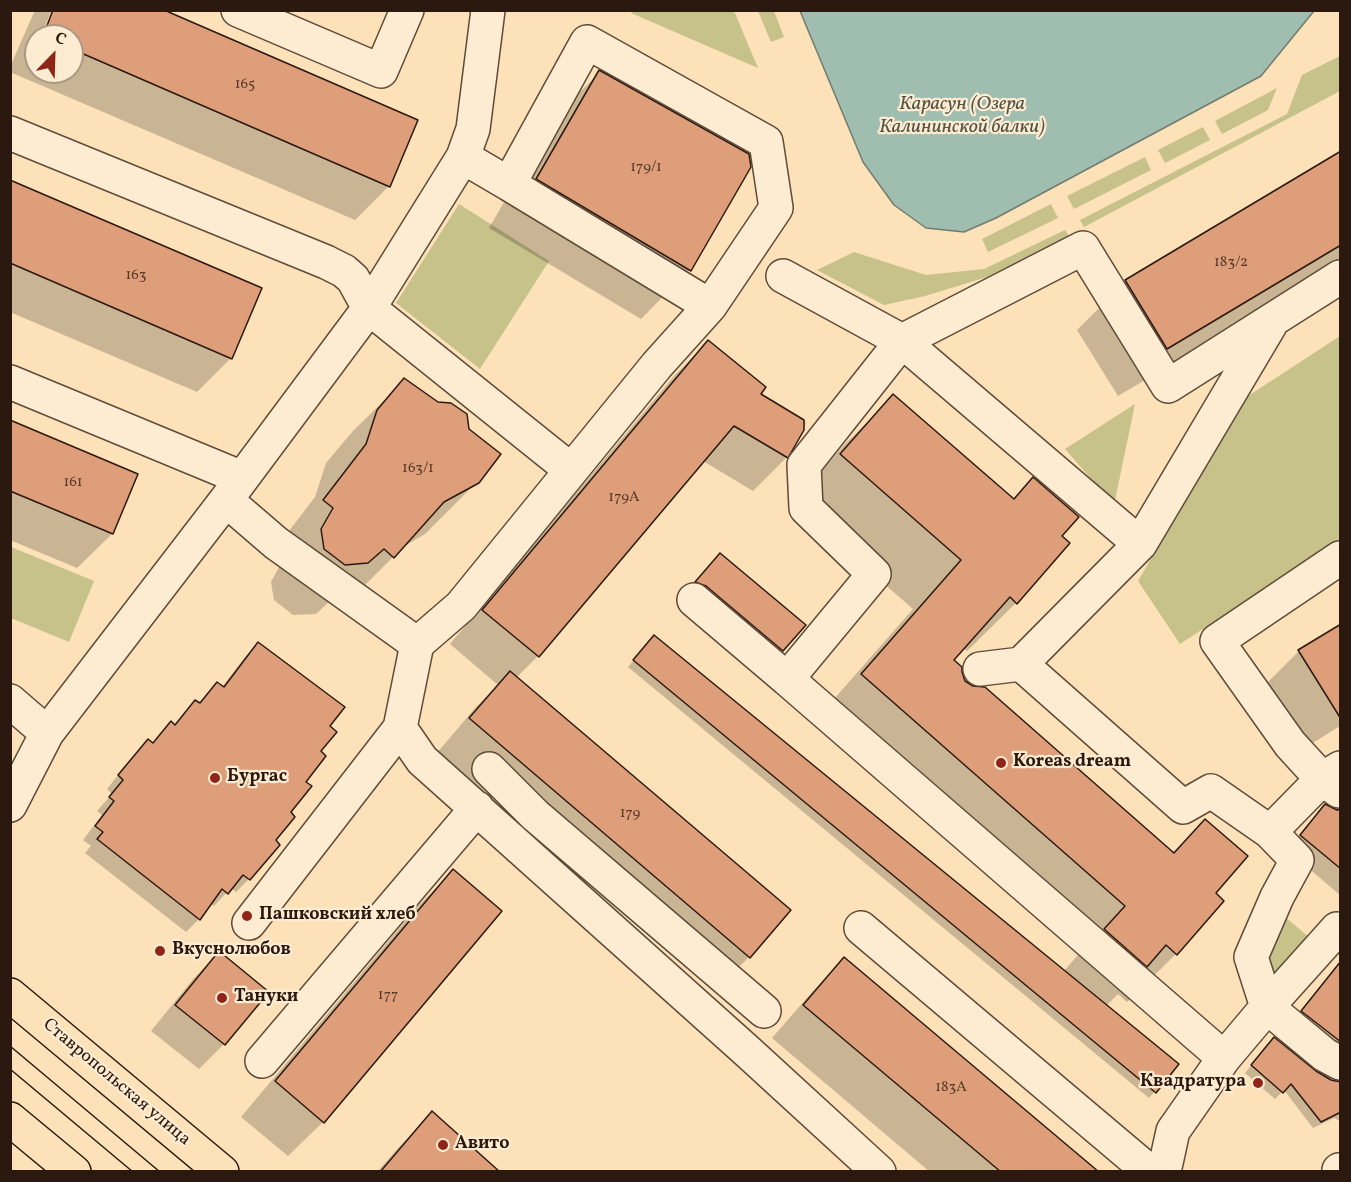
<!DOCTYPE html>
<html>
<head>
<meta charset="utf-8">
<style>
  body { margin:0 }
  #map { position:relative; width:1351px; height:1182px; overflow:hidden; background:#fce1b9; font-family:Vollkorn,serif }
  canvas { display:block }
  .frame { position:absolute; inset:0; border:12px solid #2b190f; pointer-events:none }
  .north { position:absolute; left:24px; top:24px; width:60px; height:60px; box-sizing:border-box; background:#fdecd2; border:2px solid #a99884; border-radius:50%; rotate:23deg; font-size:16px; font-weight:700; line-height:24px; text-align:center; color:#2b190f }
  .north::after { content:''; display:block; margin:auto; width:21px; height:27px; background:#8f2418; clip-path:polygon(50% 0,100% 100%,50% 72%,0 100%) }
</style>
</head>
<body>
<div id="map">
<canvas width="1351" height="1182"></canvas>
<div class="frame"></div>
<div class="north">С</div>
</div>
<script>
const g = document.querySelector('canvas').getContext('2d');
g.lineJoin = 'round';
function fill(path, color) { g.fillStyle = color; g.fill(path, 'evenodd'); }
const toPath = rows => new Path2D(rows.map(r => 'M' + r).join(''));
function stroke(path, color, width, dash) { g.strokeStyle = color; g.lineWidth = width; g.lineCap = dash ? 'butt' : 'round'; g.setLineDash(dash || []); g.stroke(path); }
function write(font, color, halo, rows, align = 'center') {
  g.font = font + ' Vollkorn,serif'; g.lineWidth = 4.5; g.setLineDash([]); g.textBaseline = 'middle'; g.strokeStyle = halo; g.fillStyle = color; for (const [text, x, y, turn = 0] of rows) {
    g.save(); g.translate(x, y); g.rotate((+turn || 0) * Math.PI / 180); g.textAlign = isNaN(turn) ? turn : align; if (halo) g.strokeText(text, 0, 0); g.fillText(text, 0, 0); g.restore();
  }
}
const green = toPath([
  [637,10,734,11,758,68,631,13],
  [758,11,774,11,784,37,771,42],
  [1340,56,1340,91,1084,227,1080,220,1287,114,1302,75],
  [1277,88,1268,110,1222,134,1215,121],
  [1203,127,1210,140,1165,163,1158,150],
  [1145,157,1151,170,1074,209,1067,196],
  [459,204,549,261,480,369,396,303],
  [1051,204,1058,218,988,252,982,239],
  [1065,230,1069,236,987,277,925,296,884,305,817,270,854,252,926,275,984,269],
  [1340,336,1340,539,1180,644,1138,581,1245,398],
  [1135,404,1114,505,1065,449],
  [11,547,94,581,69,642,11,618],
  [1279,912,1315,942,1275,977,1258,965]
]);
const water = toPath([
  [800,11,1314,11,1261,76,996,218,964,232,926,228,894,205,863,162,800,11]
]);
const shadow = toPath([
  [35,10,160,10,389,186,355,220,10,72,10,67],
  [51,12,54,12,44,36,72,36,72,72,36,72,36,36,41,36],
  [600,72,749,167,689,270,641,319,489,228,551,121],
  [1340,153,1340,298,1325,273,1118,396,1077,330,1126,281],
  [10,182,231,358,197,392,10,312],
  [708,342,759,394,806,423,786,458,753,491,703,461,538,656,516,678,749,957,715,991,436,754,476,707,498,685,450,644,675,375],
  [405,380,477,482,425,534,403,547,342,608,332,599,316,614,293,615,274,600,271,582,283,560,273,552,315,497,326,463,353,431],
  [894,396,1012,500,1033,479,1060,537,1016,603,967,651,963,648,952,660,964,682,1172,853,1205,821,1214,893,1176,954,1127,1002,1118,994,1106,1006,1155,1091,1149,1098,628,667,648,643,1063,972,1078,955,813,723,913,609,793,504,845,444],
  [10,421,136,475,112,534,77,568,10,540],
  [720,555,782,650,769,663,684,595],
  [1340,625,1340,726,1287,759,1250,700,1299,651],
  [258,644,328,726,318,752,289,812,249,879,236,892,231,888,214,906,210,903,199,919,186,932,85,853,91,846,83,840,102,815,97,811,112,794,107,789,135,754,148,741,152,744,171,723,174,725,195,702,199,704,217,684,222,687,245,657],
  [1326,806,1336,811,1340,811,1340,895,1287,850,1311,821],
  [453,871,323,1122,288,1156,241,1117,419,905],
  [219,953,266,992,224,1044,199,1069,151,1031,194,978],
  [844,959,1096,1172,930,1172,772,1038,812,992],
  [1340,963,1340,1053,1295,1018],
  [1267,1046,1331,1081,1340,1083,1340,1121,1334,1118,1313,1128,1284,1090,1275,1099,1245,1073],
  [432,1113,498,1172,377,1172,398,1148]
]);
const building = toPath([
  [53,10,164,10,418,120,390,187,72,49,72,36,43,36,53,10],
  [599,70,749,154,751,167,691,271,536,179,599,70],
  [1341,151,1341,245,1167,349,1125,280,1341,151],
  [10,180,262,288,232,359,10,263,10,180],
  [708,340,766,387,761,394,804,420,804,430,788,458,734,426,539,657,482,610,708,340],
  [404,378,438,402,451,403,467,414,469,429,501,454,479,483,444,502,394,558,384,549,368,563,345,565,324,549,321,529,333,508,323,500,366,444,377,410,404,378],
  [893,394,1014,499,1033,477,1079,517,1062,536,1070,543,1017,604,1010,597,954,660,962,667,962,672,965,681,973,686,985,687,1174,853,1205,819,1248,856,1216,893,1224,901,1177,955,1166,945,1147,967,1104,929,1125,906,861,674,961,560,840,454,893,394],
  [10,420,138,474,113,534,10,491,10,420],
  [720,553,806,625,783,651,706,586,695,582,720,553],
  [1341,624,1341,719,1298,650,1341,624],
  [654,635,1179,1064,1156,1093,633,660,654,635],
  [258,642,345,707,330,726,337,732,321,751,326,756,306,782,312,786,291,812,295,817,276,840,280,845,250,880,243,875,228,894,222,889,200,920,97,839,103,832,95,826,114,801,109,797,123,780,118,775,148,739,153,743,171,721,175,725,195,700,200,703,217,682,224,687,258,642],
  [510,671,791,910,750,958,469,718,510,671],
  [1325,804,1337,810,1341,809,1341,869,1300,835,1325,804],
  [453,869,502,911,324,1123,275,1081,453,869],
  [219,951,269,992,225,1045,175,1005,219,951],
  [844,957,1099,1172,1001,1172,803,1005,844,957],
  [1341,961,1341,1042,1301,1011,1341,961],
  [1274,1037,1316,1071,1331,1080,1341,1082,1341,1112,1321,1122,1291,1084,1283,1093,1251,1065,1274,1037],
  [432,1111,500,1172,380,1172,432,1111]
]);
const minor = toPath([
  [238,10,381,71,407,10],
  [488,10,473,129,463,157,369,308,571,470],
  [10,133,326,262,344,271,353,279,369,308,226,500,47,733,10,805],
  [463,157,509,184],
  [783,276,902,341,1083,248,1168,386,1340,277],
  [10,382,242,478],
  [226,500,276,543,417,644,400,728,422,760,747,1051,879,1172],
  [1140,544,902,341,804,465,806,508,874,574,787,679,1224,1058],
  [694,600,787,679],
  [417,644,461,606,657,365,710,306,776,208,766,142,587,42,509,184,710,306],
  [1021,664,1140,544,1270,325],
  [980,669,1021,664,1183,807,1211,791,1270,832],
  [10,701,47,733],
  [489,769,535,815,764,1011],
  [1339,791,1322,779,1290,744,1217,641,1340,558],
  [249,923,400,728],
  [861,928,1150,1172],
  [1340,932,1337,929,1267,1007,1325,1055,1340,1063],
  [262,1061,477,808],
  [1339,1170,1340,1172],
  [1164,1172,1173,1131,1224,1058,1267,1007,1251,957,1277,897,1297,860,1270,832,1322,779,1340,768]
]);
const major = toPath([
  [10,995,222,1172],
  [10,1119,74,1172]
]);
const tram = toPath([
  [10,1046,160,1172],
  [10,1069,133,1172]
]);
const markers = [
  [1001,763,6,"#8f2418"],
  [215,778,6,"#8f2418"],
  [247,916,6,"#8f2418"],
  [160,951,6,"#8f2418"],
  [222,998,6,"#8f2418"],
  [1258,1083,6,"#8f2418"],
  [443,1145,6,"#8f2418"]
];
const numberNames = [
  ["165",245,85],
  ["179/1",646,168],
  ["183/2",1231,263],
  ["163",136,276],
  ["163/1",418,469],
  ["161",73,483],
  ["179А",624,498],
  ["179",630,814],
  ["177",388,996],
  ["183А",951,1088]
];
const poiNames = [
  ["Koreas dream",1013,763],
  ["Бургас",227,778],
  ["Пашковский хлеб",259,916],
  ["Вкуснолюбов",172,951],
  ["Тануки",234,998],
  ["Квадратура",1246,1083,"right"],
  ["Авито",455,1145]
];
const streetNames = [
  ["Ставропольская улица",116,1083,40]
];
const waterNames = [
  ["Карасун (Озера",962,105],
  ["Калининской балки)",962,128]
];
fill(green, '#c7c18a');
fill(water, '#9fbeaf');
stroke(water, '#717c6f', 1.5);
fill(shadow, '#0003');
fill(building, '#dd9e79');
stroke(building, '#2b190f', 1.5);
stroke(minor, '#5f4b3a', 36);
stroke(major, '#2b190f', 36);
stroke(minor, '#fdecd2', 33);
stroke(major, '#fce1b9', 33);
stroke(tram, '#2b190f', 1.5);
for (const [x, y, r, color] of markers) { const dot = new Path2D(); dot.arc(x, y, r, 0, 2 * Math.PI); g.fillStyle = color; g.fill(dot); stroke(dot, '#fdecd2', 2); }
write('15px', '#583a2a', null, numberNames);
write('bold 18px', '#2b190f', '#fdecd2', poiNames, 'left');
write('18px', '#2b190f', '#fdecd2', streetNames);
write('italic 20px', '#545347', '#fdecd2', waterNames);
</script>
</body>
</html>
